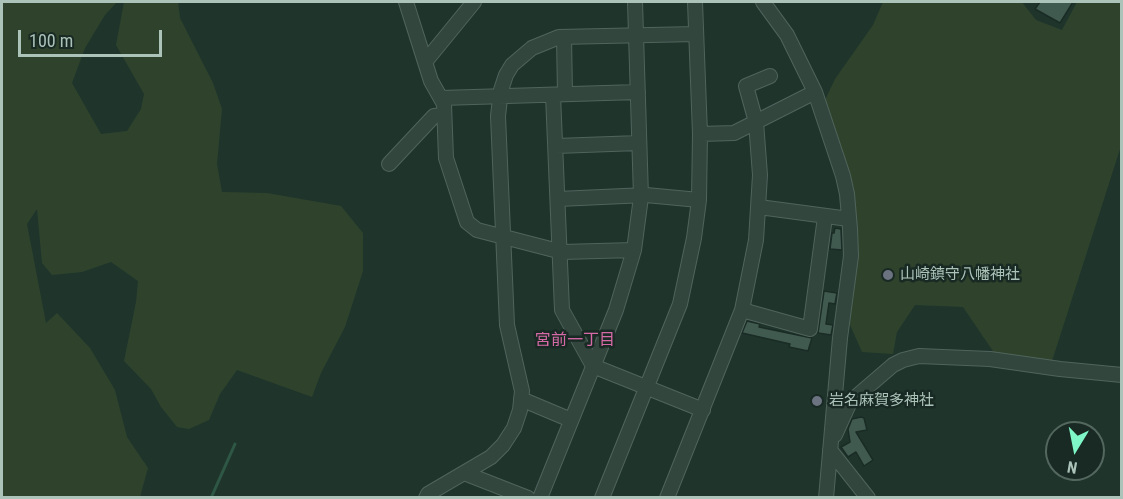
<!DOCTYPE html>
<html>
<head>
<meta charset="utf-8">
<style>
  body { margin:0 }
  #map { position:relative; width:1123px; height:499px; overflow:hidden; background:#1f352c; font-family:"Roboto Condensed",sans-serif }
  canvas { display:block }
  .frame { position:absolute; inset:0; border:3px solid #acc3ba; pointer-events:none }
  .north { position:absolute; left:1045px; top:421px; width:60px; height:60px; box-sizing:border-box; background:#182a23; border:2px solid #53675f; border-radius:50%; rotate:190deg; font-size:16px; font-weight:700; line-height:24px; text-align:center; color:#acc3ba }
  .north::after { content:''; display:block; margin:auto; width:21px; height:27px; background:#7ef6c7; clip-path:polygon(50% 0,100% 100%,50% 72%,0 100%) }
  .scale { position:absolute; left:18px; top:30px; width:144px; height:27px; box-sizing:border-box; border:3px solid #acc3ba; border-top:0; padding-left:8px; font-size:18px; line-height:21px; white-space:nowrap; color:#acc3ba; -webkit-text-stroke:4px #182a23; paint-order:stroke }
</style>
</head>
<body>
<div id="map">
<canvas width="1123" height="499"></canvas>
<div class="frame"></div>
<div class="north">N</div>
<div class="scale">100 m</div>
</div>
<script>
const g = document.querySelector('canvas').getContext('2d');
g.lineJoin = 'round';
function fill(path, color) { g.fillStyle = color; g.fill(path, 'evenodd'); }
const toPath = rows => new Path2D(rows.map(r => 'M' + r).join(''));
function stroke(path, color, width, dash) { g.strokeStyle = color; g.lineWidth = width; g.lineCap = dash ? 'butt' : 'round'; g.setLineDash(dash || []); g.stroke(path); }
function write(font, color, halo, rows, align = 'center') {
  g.font = font + ' "Roboto Condensed","Noto Sans JP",sans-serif'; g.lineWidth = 5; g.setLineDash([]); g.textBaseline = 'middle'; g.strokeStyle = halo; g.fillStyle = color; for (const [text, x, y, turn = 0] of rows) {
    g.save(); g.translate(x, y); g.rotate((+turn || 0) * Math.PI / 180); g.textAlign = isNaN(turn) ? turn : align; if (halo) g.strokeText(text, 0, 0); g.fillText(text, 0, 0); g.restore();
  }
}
const green = toPath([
  [2,2,117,2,105,15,85,48,72,83,101,134,127,131,141,109,144,94,116,45,124,2,178,2,180,18,213,83,222,109,217,164,222,192,267,193,341,206,363,233,363,271,345,327,321,373,312,397,237,370,220,394,209,420,189,429,177,427,161,407,151,389,124,361,136,302,138,281,111,262,82,272,52,275,42,263,37,209,27,224,46,323,57,313,90,348,115,390,127,437,148,468,140,497,2,497],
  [883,2,1022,2,1036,20,1062,30,1077,2,1121,2,1121,146,1052,361,999,360,963,307,915,305,897,332,893,354,862,352,843,309,854,188,825,100,835,79,873,25]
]);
const stream = toPath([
  [211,498,235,444]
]);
const building = toPath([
  [1040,2,1073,2,1060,23,1035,9,1040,2],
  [835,228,841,229,842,250,830,249,832,233,834,233,835,228],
  [824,291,837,293,835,304,829,303,826,324,833,325,831,335,818,333,824,291],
  [747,321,760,324,759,327,812,338,808,351,789,347,790,344,742,333,747,321],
  [861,417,864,418,867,430,856,432,873,460,864,466,856,452,848,457,841,447,850,442,848,429,852,419,861,417]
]);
const minor = toPath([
  [406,2,431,81,444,104,446,158,467,222,477,230,562,252,634,250],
  [564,37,565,94],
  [425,62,474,2],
  [815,92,843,176,847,194,850,229,851,256,840,338,826,498],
  [553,95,562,310,593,366,703,410],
  [441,98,638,92],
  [700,134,734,133,815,92,787,35,763,2],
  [556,146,639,143],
  [389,164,434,116,444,115],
  [558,199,646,195,699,200],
  [759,207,849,219],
  [742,310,810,329,825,217],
  [521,399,571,420],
  [835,435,850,402,893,365,903,360,919,356,990,359,1060,369,1122,375],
  [830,450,868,498],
  [464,473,528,498],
  [426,498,428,494,491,457,503,445,514,428,520,410,522,391,507,325,498,116,501,90,506,75,512,65,532,48,559,37,696,34],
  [540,498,616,310,634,250,641,197,635,2],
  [602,498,680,304,694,238,699,200,700,134,695,2],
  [667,498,742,310,756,240,760,175,756,122,746,86,770,76]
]);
const markers = [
  [888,275,6,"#6b7280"],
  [817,401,6,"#6b7280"]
];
const poiNames = [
  ["山崎鎮守八幡神社",900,275],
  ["岩名麻賀多神社",829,401]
];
const neighbourhoodNames = [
  ["宮前一丁目",575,341]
];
fill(green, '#2f432c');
stroke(stream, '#2e5746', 3);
fill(building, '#405a4f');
stroke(building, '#1a2c25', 1.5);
stroke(minor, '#50645c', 16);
stroke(minor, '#32463e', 14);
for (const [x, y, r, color] of markers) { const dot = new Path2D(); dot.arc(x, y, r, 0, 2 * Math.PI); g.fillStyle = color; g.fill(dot); stroke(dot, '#182a23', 2); }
write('15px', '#acc3ba', '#182a23', poiNames, 'left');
write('16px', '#d66aa7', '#182a23', neighbourhoodNames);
</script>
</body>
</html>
